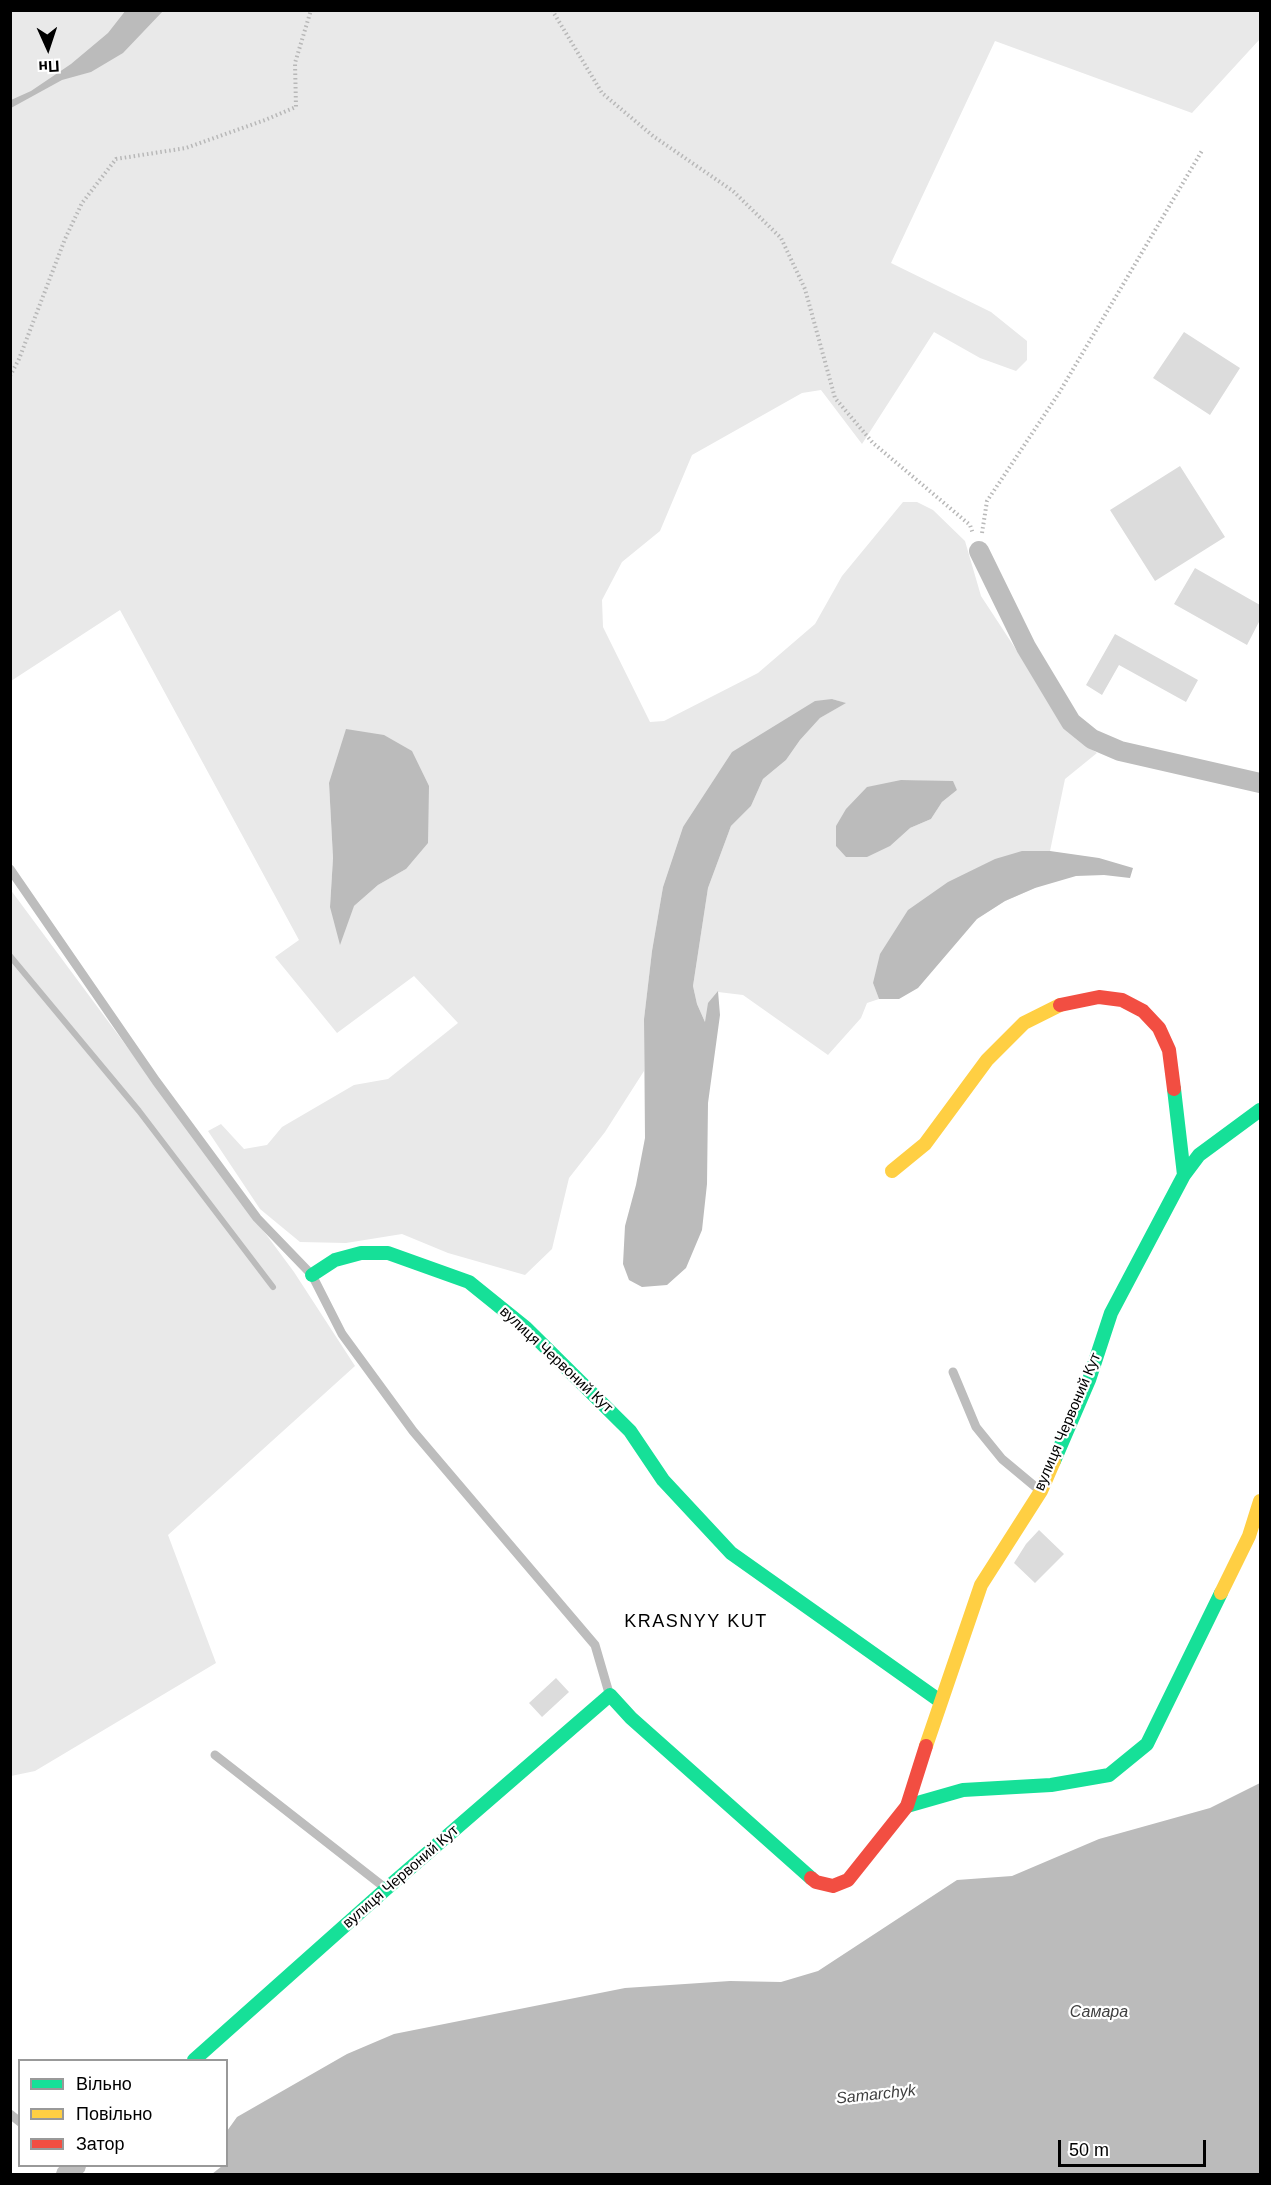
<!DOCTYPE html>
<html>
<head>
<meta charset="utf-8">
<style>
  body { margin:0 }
  #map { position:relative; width:1271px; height:2185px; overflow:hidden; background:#fff; font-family:Arial,sans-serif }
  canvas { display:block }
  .frame { position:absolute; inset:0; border:12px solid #000; pointer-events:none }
  .legend { position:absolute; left:18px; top:2059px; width:210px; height:108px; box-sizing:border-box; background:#fff; border:2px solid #999; margin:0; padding:8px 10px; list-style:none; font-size:18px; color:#000 }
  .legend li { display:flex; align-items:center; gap:12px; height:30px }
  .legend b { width:30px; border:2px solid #999 }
  .north { position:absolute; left:18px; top:18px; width:60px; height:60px; -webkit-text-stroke:4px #fff; paint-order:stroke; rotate:177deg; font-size:16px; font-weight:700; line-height:24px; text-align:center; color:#000 }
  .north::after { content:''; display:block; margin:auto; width:21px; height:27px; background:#000; clip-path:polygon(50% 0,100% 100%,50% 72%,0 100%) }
  .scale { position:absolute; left:1058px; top:2140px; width:148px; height:27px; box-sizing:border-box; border:3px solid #000; border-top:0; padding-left:8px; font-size:18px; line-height:21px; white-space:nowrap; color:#000; -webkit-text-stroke:4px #fff; paint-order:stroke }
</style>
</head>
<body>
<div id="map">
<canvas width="1271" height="2185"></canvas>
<div class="frame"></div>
<ul class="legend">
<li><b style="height:8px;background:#16e098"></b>Вільно</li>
<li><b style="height:8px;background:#ffcf43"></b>Повільно</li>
<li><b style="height:8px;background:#f24e42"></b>Затор</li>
</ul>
<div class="north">Пн</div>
<div class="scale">50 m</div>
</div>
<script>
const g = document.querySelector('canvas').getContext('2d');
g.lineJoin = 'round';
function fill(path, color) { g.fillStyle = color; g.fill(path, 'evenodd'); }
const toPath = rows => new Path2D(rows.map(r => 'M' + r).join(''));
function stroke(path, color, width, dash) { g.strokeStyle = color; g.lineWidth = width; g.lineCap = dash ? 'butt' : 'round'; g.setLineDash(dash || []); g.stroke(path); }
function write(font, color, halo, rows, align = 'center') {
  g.font = font + ' Arial,sans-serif'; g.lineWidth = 4.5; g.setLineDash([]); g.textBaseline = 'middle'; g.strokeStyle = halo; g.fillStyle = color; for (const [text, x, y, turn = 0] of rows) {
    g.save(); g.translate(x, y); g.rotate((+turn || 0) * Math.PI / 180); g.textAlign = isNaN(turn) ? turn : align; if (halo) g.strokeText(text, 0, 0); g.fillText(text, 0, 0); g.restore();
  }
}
const green = toPath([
  [11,11,1260,11,1260,40,1259,40,1192,113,995,41,891,263,991,312,1027,341,1027,360,1016,371,980,358,934,332,862,444,821,390,802,393,692,455,660,531,622,562,602,600,603,627,650,722,664,721,758,673,815,624,842,576,903,502,917,502,933,510,965,541,981,596,1072,735,1097,753,1065,779,1050,851,1068,862,1035,888,1005,901,873,983,879,999,867,1003,861,1018,828,1055,743,995,718,992,706,1024,697,1004,693,986,708,888,731,826,751,806,763,779,786,760,800,740,820,718,845,703,832,699,683,827,663,887,652,951,644,1019,644,1071,605,1132,569,1178,552,1249,525,1275,448,1253,402,1234,346,1243,300,1242,260,1209,208,1131,221,1124,244,1149,267,1145,282,1127,354,1085,388,1079,458,1023,414,976,337,1033,275,957,299,940,120,610,11,681],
  [901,780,953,782,957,790,942,802,931,819,910,828],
  [329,783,406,869,378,885,354,906,330,907,333,858],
  [10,889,294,1272,355,1366,168,1535,216,1663,35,1771,11,1776]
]);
const water = toPath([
  [126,10,163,11,123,53,91,72,62,80,11,108,11,100,31,91,71,64,108,33],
  [832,699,846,703,820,718,800,740,786,760,763,779,751,806,731,826,708,888,693,986,697,1004,705,1022,708,1003,718,991,720,1015,708,1103,707,1184,702,1230,686,1268,667,1285,642,1287,629,1280,623,1264,625,1226,636,1185,645,1138,644,1019,652,951,663,887,683,827,732,752,815,701],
  [346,729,384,735,412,751,429,786,428,843,406,869,378,885,354,906,340,945,330,907,333,858,329,783],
  [901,780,953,781,957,790,942,802,931,819,910,828,890,846,867,857,846,857,836,846,836,826,846,809,867,787],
  [1022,851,1050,851,1099,858,1133,868,1130,878,1104,875,1076,876,1035,888,1005,901,977,919,918,988,899,999,879,999,873,983,880,954,908,910,948,882,995,859],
  [1260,1783,1260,2174,212,2174,222,2166,226,2166,227,2131,237,2117,347,2054,394,2034,625,1988,730,1981,781,1982,818,1971,957,1880,1012,1876,1099,1839,1210,1808]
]);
const stream = toPath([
  [10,956,139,1111,273,1287]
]);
const building = toPath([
  [1184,332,1240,368,1210,415,1153,378],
  [1180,466,1225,537,1155,581,1110,510],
  [1195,568,1260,605,1260,620,1247,645,1174,604],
  [1115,634,1198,680,1186,702,1119,665,1102,695,1086,685],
  [1039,1530,1064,1554,1035,1583,1014,1563,1026,1544],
  [556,1678,569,1692,542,1717,529,1703]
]);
const path = toPath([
  [552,10,602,93,653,136,733,191,781,238,805,289,835,398,873,443,970,525,973,534],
  [10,376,19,359,65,239,82,203,116,159,186,148,265,120,296,107,295,63,311,10],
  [982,533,987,501,1059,393,1203,149]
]);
const lane = toPath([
  [10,869,156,1081,257,1218,312,1275,342,1334,413,1431,595,1645,609,1693],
  [953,1372,976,1427,1002,1459,1038,1489],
  [215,1755,384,1887],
  [10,2114,20,2122]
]);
const street = toPath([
  [979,551,1026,647,1071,722,1092,739,1120,751,1260,783],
  [66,2174,76,2166]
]);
const fast = toPath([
  [1174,1089,1184,1175],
  [312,1275,335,1260,361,1253,388,1253,469,1282,526,1328,630,1431,663,1480,731,1553,940,1701],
  [1054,1461,1089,1380,1111,1313,1184,1175,1199,1155,1260,1110],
  [907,1806,963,1790,1051,1785,1109,1775,1147,1744,1221,1593],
  [194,2060,386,1889,610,1695,631,1718,811,1878]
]);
const slow = toPath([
  [892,1171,925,1144,987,1060,1024,1023,1060,1005],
  [1221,1593,1249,1536,1260,1501],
  [926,1746,981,1585,1041,1491,1054,1461]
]);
const jam = toPath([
  [1060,1005,1099,997,1122,1000,1143,1011,1159,1028,1169,1050,1174,1089],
  [811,1878,816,1882,833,1886,848,1880,907,1806,926,1746]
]);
const streetNames = [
  ["вулиця Червоний Кут",556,1360,43],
  ["вулиця Червоний Кут",1068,1422,-67],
  ["вулиця Червоний Кут",401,1877,-41]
];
const waterNames = [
  ["Самара",1099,2013],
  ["Samarchyk",876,2095,-6]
];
const quarterNames = [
  ["KRASNYY KUT",696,1622]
];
fill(green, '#e9e9e9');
fill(water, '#bbb');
stroke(stream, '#bbb', 6);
fill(building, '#dcdcdc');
stroke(path, '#b8b8b8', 4, [1.5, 3]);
stroke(lane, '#bdbdbd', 9);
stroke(street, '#bdbdbd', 20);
stroke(fast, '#16e098', 14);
stroke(slow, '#ffcf43', 14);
stroke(jam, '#f24e42', 14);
write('15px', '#000', '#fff', streetNames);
write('italic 16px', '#3f3f3f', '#fff', waterNames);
g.letterSpacing = '1.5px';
write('18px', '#000', '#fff', quarterNames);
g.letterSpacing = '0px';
</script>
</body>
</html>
